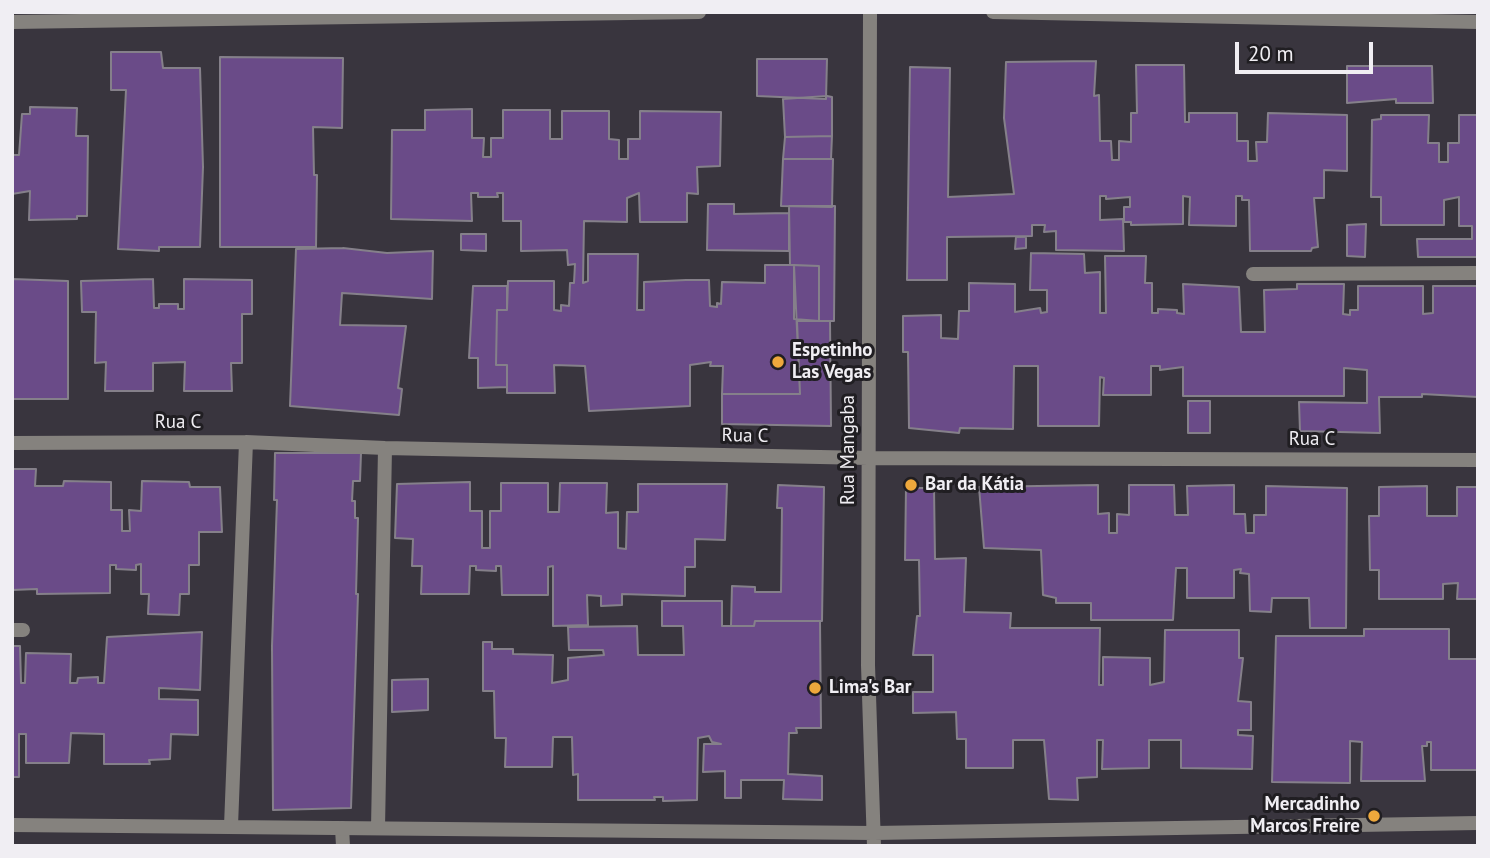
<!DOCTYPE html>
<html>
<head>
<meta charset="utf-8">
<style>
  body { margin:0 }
  #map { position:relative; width:1490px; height:858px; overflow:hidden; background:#39353e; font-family:"PT Sans",sans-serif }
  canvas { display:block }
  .frame { position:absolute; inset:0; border:14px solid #f0eef3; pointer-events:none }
  .scale { position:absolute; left:1235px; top:42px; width:138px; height:32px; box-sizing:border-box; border:4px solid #f0eef3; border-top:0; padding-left:9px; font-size:21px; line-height:24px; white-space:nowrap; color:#f0eef3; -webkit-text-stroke:5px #201e22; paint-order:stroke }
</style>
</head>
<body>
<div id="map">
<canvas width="1490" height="858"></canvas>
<div class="frame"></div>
<div class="scale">20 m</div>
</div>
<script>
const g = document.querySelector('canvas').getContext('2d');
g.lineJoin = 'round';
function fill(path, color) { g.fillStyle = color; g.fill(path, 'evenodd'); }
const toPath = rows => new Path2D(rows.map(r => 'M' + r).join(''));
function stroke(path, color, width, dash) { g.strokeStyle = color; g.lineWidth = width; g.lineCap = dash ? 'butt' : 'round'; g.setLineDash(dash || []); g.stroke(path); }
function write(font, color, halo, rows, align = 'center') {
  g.font = font + ' "PT Sans",sans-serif'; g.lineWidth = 6; g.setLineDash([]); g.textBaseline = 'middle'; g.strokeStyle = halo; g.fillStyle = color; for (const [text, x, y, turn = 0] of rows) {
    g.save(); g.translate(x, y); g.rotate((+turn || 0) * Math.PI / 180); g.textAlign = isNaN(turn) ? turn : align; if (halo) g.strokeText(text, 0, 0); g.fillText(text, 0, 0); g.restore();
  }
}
const building = toPath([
  [111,52,161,52,163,68,200,68,203,167,200,247,159,247,159,251,118,249,126,90,111,90,111,52],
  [220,57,343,58,342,128,313,127,314,175,317,175,316,247,220,247,220,57],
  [757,59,827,59,826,99,757,96,757,59],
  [1096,61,1094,96,1099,95,1100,141,1111,141,1112,160,1119,160,1119,141,1131,142,1131,113,1137,113,1136,65,1184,65,1185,122,1189,122,1189,113,1237,113,1237,141,1248,141,1248,161,1257,161,1256,142,1267,142,1268,113,1347,115,1347,171,1324,170,1324,198,1314,198,1318,247,1312,248,1311,251,1250,251,1249,200,1242,200,1242,196,1236,196,1236,226,1189,225,1190,197,1183,196,1183,224,1131,225,1131,222,1124,222,1124,207,1130,207,1130,197,1106,199,1106,196,1100,196,1100,220,1123,219,1124,251,1056,250,1056,231,1044,232,1045,225,1032,225,1032,236,947,237,947,280,907,280,910,67,950,68,948,197,1014,194,1004,118,1006,62,1096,61],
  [1347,66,1432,66,1433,103,1396,103,1396,99,1347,103,1347,66],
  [827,96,832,97,832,136,785,137,783,99,827,96],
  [30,107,77,108,76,136,88,136,87,216,77,216,77,219,29,220,30,191,12,194,12,155,19,155,22,114,30,114,30,107],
  [472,109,472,138,484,138,483,157,491,157,491,138,503,138,503,110,550,110,550,139,562,139,562,111,609,111,609,139,619,140,619,159,628,159,628,139,640,139,640,111,721,112,720,166,697,167,698,194,687,193,687,222,640,222,639,193,627,198,627,222,584,221,583,283,588,281,588,254,638,254,637,310,644,310,644,282,686,280,709,280,710,306,717,307,717,303,721,304,722,282,765,283,765,265,794,265,800,394,722,394,723,366,710,366,711,362,690,365,690,406,589,411,585,366,554,365,555,393,507,393,507,365,496,365,497,310,507,310,508,281,554,281,554,310,561,311,561,305,569,306,570,283,574,283,575,264,568,265,567,250,521,251,521,221,503,221,503,193,497,193,498,197,478,197,478,193,471,193,472,221,391,219,392,130,425,130,425,110,472,109],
  [1381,115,1429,115,1428,143,1439,143,1439,162,1448,162,1448,143,1459,143,1459,115,1478,115,1478,257,1418,257,1417,239,1472,239,1472,226,1459,226,1459,197,1444,200,1444,225,1381,225,1381,197,1371,197,1372,120,1381,119,1381,115],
  [832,136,831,159,783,159,785,137,832,136],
  [783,159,833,159,832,207,781,206,783,159],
  [708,204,734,204,734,214,789,213,789,251,707,250,708,204],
  [789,206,835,206,834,321,819,321,819,266,790,265,789,206],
  [1366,224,1365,257,1347,256,1347,225,1366,224],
  [461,234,486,234,486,251,461,250,461,234],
  [1016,237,1026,237,1026,248,1015,249,1016,237],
  [343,248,387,253,433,251,432,299,342,293,340,325,406,326,398,388,402,389,399,415,290,406,296,249,343,248],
  [1031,253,1084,254,1085,273,1100,272,1100,313,1106,313,1105,256,1146,256,1145,283,1152,283,1152,313,1158,313,1158,309,1177,310,1177,313,1184,314,1183,284,1239,287,1241,332,1265,332,1264,290,1297,289,1297,284,1344,284,1343,314,1350,315,1350,310,1358,310,1358,286,1423,286,1423,314,1433,313,1433,286,1478,286,1478,397,1422,394,1422,397,1379,397,1380,433,1300,431,1299,402,1367,403,1367,370,1344,368,1344,396,1183,396,1183,367,1160,370,1160,366,1151,366,1151,395,1103,395,1104,378,1100,377,1099,426,1038,426,1038,366,1014,366,1013,429,960,428,959,433,909,428,908,352,903,352,903,316,941,315,941,338,958,339,959,311,969,311,969,283,1015,284,1015,312,1040,308,1041,313,1047,312,1047,290,1030,290,1031,253],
  [794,265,819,266,819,321,794,319,794,265],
  [12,279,68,281,68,399,12,399,12,279],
  [153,279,154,308,159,308,159,304,178,304,178,309,184,309,184,279,252,280,252,314,242,314,242,363,231,363,232,391,184,391,185,362,153,363,153,391,105,391,106,362,95,363,96,312,82,312,81,281,153,279],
  [473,286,507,286,507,310,497,310,496,365,507,365,507,387,478,388,478,358,469,358,473,286],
  [797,321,830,321,831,426,722,424,722,394,800,394,797,321],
  [1188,401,1210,401,1210,433,1188,433,1188,401],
  [275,453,361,453,360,481,353,481,352,501,355,501,355,518,358,518,356,594,358,594,351,808,273,810,272,646,277,500,274,500,275,453],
  [12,469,36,469,35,486,63,486,64,481,111,482,111,510,122,510,122,531,130,531,129,510,141,511,142,481,189,482,190,487,220,487,222,532,199,532,199,565,189,565,189,594,180,594,179,615,148,614,149,594,141,594,141,564,136,565,136,570,116,569,116,565,110,565,110,593,37,594,37,589,12,590,12,469],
  [470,482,470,511,482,511,482,548,490,548,490,511,501,511,501,483,548,483,548,512,559,512,560,483,607,483,606,513,618,512,618,548,626,549,627,512,638,512,638,484,727,484,725,540,695,539,695,567,685,567,685,596,622,594,622,605,601,606,601,596,587,595,588,625,553,626,553,566,548,567,548,595,502,595,501,566,496,566,496,571,476,570,476,566,470,566,469,594,421,594,422,566,412,566,413,539,395,538,397,484,470,482],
  [778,485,824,487,822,621,755,621,754,626,731,626,732,586,755,587,755,592,781,592,782,508,777,508,778,485],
  [1098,485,1098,514,1109,513,1109,533,1117,533,1117,514,1129,515,1129,485,1174,485,1175,515,1188,515,1187,486,1234,485,1234,514,1245,514,1246,533,1254,533,1254,515,1266,515,1266,486,1347,488,1346,628,1310,628,1309,598,1272,598,1271,612,1250,611,1249,574,1240,573,1241,569,1234,570,1234,598,1187,598,1187,568,1176,568,1173,620,1091,620,1091,603,1056,603,1056,598,1043,595,1041,550,984,548,979,487,1098,485],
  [1427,486,1427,516,1457,516,1457,487,1478,487,1478,599,1457,599,1458,583,1443,584,1443,599,1379,599,1379,570,1370,570,1369,516,1379,516,1379,487,1427,486],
  [906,488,934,488,935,559,966,558,964,612,1011,613,1010,628,1100,628,1099,685,1103,685,1103,657,1150,658,1150,685,1164,682,1165,630,1239,630,1239,658,1243,658,1238,701,1251,702,1251,730,1238,730,1238,735,1253,736,1252,769,1181,768,1181,740,1149,740,1149,768,1102,769,1103,740,1097,740,1097,777,1077,778,1078,800,1049,799,1044,740,1013,740,1013,768,966,768,966,739,957,739,956,712,913,713,913,692,933,692,933,655,913,655,917,616,920,616,919,560,905,560,906,488],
  [662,601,722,601,722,626,754,626,755,621,820,621,821,728,796,728,797,733,789,733,788,774,822,776,822,800,783,799,784,780,741,780,741,798,725,798,725,771,703,772,704,744,721,744,712,742,709,736,698,738,697,800,663,801,663,797,654,797,655,800,578,800,578,774,573,775,572,737,553,737,552,767,505,767,506,738,495,738,494,691,483,691,483,642,492,642,492,649,513,649,513,654,553,655,552,683,568,680,568,658,604,655,603,650,569,650,568,627,637,626,638,655,684,655,683,626,662,626,662,601],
  [1364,629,1449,629,1449,659,1478,659,1478,770,1431,770,1431,742,1427,742,1427,746,1422,746,1425,781,1361,781,1362,742,1350,741,1350,783,1272,782,1276,636,1364,636,1364,629],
  [202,632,200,690,159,688,159,699,198,700,198,735,171,734,170,759,149,760,150,764,104,764,104,734,71,733,69,763,26,763,26,734,19,734,19,777,12,777,12,646,20,646,21,683,25,683,26,653,71,654,70,683,77,683,78,678,98,677,98,683,104,683,107,637,202,632],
  [428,679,428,710,392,712,392,680,428,679]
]);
const lane = toPath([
  [342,828,343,846]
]);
const street = toPath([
  [870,12,868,665,874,846],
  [993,12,1478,22],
  [12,22,699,12],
  [1253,274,1478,273],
  [12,443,246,442,385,448,868,458,1478,460],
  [12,630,23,630],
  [12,825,874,833,1478,823],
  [231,826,246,442],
  [378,828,385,448]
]);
const markers = [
  [778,362,7,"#eea83c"],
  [911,485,7,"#eea83c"],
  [815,688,7,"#eea83c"],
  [1374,816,7,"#eea83c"]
];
const poiNames = [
  ["Espetinho",792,351],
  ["Las Vegas",792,373],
  ["Bar da Kátia",925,485],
  ["Lima's Bar",829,688],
  ["Mercadinho",1360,805,"right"],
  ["Marcos Freire",1360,827,"right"]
];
const streetNames = [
  ["Rua C",178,423],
  ["Rua C",745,436,1],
  ["Rua C",1312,440],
  ["Rua Mangaba",849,450,-90]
];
fill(building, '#6a4b88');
stroke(building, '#85808a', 2);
stroke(lane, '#85827e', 14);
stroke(street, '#85827e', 14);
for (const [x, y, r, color] of markers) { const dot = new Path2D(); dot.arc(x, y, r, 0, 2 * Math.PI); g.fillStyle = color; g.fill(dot); stroke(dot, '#201e22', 2.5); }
write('bold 19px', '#f0eef3', '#201e22', poiNames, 'left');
write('19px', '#f0eef3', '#201e22', streetNames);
</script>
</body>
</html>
